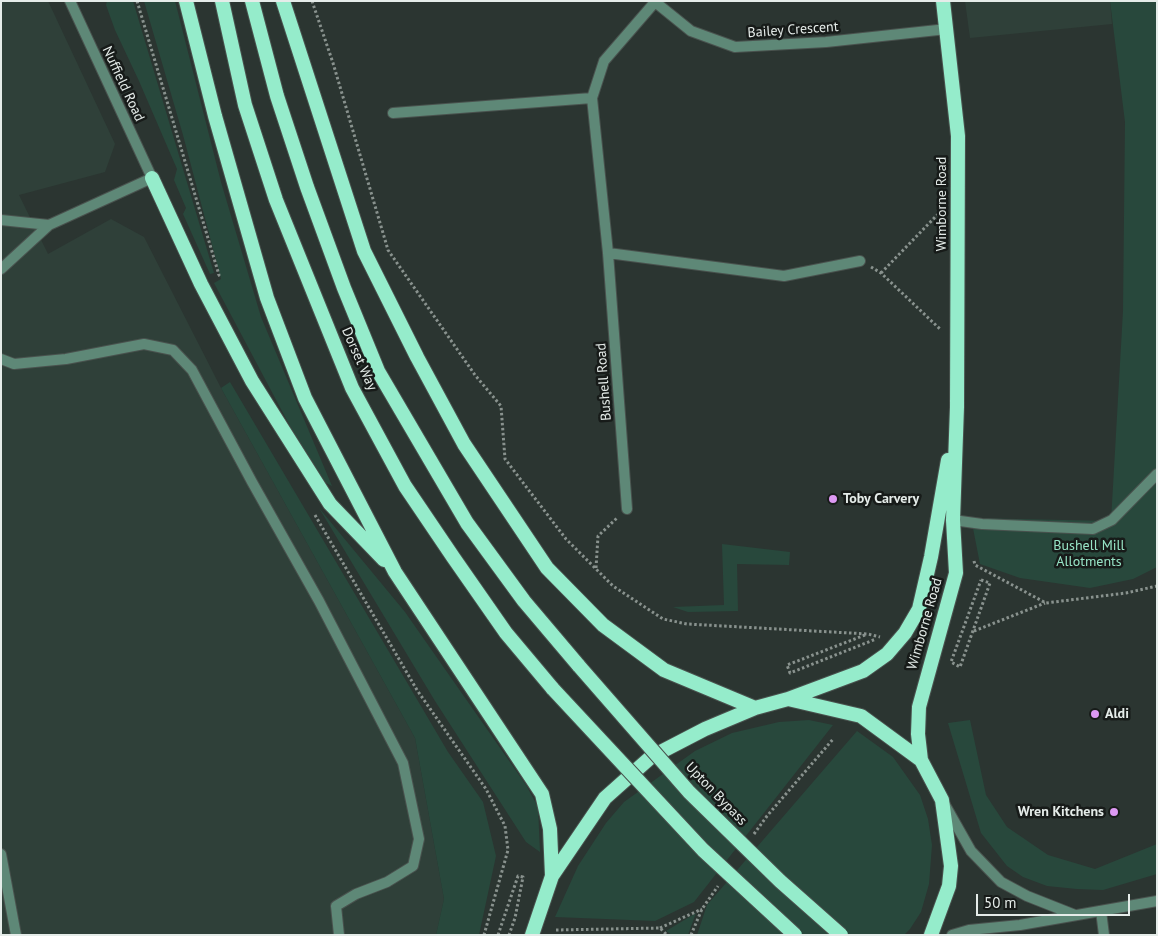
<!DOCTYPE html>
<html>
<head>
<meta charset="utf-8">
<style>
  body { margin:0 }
  #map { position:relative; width:1158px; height:936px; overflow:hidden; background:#2b3531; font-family:"PT Sans",sans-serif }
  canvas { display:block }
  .frame { position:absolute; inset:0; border:2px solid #e5ece9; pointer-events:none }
  .scale { position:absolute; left:976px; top:894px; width:154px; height:22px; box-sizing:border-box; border:2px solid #e5ece9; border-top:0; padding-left:6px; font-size:15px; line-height:18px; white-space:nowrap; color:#e5ece9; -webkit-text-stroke:4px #171b19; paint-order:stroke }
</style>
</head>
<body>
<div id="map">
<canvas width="1158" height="936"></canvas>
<div class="frame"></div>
<div class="scale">50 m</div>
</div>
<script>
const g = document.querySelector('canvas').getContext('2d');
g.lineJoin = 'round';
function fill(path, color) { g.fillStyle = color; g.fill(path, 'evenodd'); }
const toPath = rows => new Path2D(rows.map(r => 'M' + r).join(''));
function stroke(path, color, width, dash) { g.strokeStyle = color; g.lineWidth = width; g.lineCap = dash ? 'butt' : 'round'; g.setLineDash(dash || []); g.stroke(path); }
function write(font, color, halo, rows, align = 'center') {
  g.font = font + ' "PT Sans",sans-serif'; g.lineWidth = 5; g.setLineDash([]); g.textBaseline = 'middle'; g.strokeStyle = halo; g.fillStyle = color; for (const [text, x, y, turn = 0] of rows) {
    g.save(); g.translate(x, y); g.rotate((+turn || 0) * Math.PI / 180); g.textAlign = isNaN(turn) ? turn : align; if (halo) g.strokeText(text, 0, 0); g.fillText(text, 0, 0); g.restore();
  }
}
const built = toPath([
  [1,1,48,1,115,144,105,172,19,195,48,254,111,219,144,237,221,388,415,738,444,899,436,935,1,935],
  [965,1,1110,1,1112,24,970,38]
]);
const green = toPath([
  [107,1,133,1,214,273,210,274,183,214,186,208,174,180,177,169,139,81,115,30,106,5],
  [144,1,175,1,221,182,261,317,332,486,326,483,291,428,214,283,221,279,183,135],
  [1110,1,1157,1,1157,567,1133,579,1090,588,1020,578,980,564,971,518,1111,521,1123,311,1125,122],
  [230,382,448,752,483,802,496,856,479,935,436,935,444,899,415,738,221,388],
  [319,508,405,612,526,785,538,807,540,852,526,842,435,701],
  [722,544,790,552,789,565,737,564,738,611,688,612,673,607,724,605],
  [809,720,833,725,694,902,655,921,555,917,578,866,606,823,624,802,695,751,732,733,779,722],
  [970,720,986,795,1007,827,1048,855,1095,869,1157,844,1157,874,1103,890,1077,889,1047,886,1023,877,1007,866,981,833,948,723],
  [857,731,893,757,920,795,928,819,932,845,929,884,921,912,910,929,904,935,697,935,707,905],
  [696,913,688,935,672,935,666,931]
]);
const path = toPath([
  [137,1,219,275,216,277],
  [312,1,333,63,388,250,475,375,501,406,505,459,566,539,613,586,663,619,687,624,868,634,880,637],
  [871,267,881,273,941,330],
  [881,273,940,212],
  [315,515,417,690,486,789,505,826,508,850,484,935],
  [974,561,975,565,1046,603,1126,593,1157,586],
  [596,568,598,536,617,518],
  [981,580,990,583,960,667,951,662,981,580],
  [974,631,1045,603],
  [865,635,787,665,790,673,876,639],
  [754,834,767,816,834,738],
  [660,928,702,909],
  [556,930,660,928,667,935],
  [498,935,518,876,523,877,515,918,509,935],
  [691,935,702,909,718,886]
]);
const service = toPath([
  [1,220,49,225],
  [1,269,49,225,152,178],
  [1,359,14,364,66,359,144,344,173,350,192,370,252,482,319,601,403,763,419,839,413,866,387,882,356,894,336,906,339,935],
  [953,520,982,524,1093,529,1112,520,1157,474],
  [1,854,16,935],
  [1101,911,1104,935]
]);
const minor = toPath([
  [654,1,691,31,735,47,826,42,947,29],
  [393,113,592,98],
  [608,253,784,276,860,261],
  [627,509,608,253,592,98,604,61,655,2]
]);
const tertiary = toPath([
  [70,1,152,178],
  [945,805,971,851,1001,882,1027,896,1075,915],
  [952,935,969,930,1020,925,1157,901]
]);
const trunk = toPath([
  [186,1,215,116,267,298,305,398,395,572,542,794,550,829,552,876],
  [222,1,245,105,276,200,352,388,405,486,453,557,506,633,553,689],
  [252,1,277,96,307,187,344,288,378,371,467,523,524,601,579,666],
  [283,1,364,251,417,357,464,444,547,568,603,625,664,670,755,708],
  [152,178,201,284,252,381,330,504,384,560],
  [788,699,863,671,887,654,905,633,919,609,931,557,948,460],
  [921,760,918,734,919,707,956,573,953,520,957,407,958,136,943,1],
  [532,935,552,876,605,798,651,757,705,729,755,708,788,699,861,716,921,760,942,800,951,866,949,886,931,935]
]);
const trunkBridge = toPath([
  [579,666,689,792,780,881,841,935],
  [553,689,703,850,795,935]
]);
const markers = [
  [833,499,5,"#dd99f3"],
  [1095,714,5,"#dd99f3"],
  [1114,812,5,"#dd99f3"]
];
const streetNames = [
  ["Bailey Crescent",793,30,-4],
  ["Nuffield Road",123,84,65],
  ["Wimborne Road",942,204,-90],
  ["Dorset Way",359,359,66],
  ["Bushell Road",604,382,-94],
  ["Wimborne Road",925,624,-74],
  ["Upton Bypass",716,794,46]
];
const poiNames = [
  ["Toby Carvery",843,499],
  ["Aldi",1105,714],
  ["Wren Kitchens",1104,812,"right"]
];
const parkNames = [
  ["Bushell Mill",1089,546],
  ["Allotments",1089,562]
];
fill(built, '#2f4039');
fill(green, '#28483c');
stroke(service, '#49524e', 12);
stroke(minor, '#49524e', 12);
stroke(tertiary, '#49524e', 12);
stroke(trunk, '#49524e', 16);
stroke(path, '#89928e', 3, [2.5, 2.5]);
stroke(service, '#5e8877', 10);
stroke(minor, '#5e8877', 10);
stroke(tertiary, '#5e8877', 10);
stroke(trunk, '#95eccb', 14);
stroke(trunkBridge, '#49524e', 16, []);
stroke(trunkBridge, '#95eccb', 14);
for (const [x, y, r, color] of markers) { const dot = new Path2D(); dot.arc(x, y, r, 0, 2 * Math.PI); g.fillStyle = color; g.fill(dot); stroke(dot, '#171b19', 2); }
write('14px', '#e5ece9', '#171b19', streetNames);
write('bold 14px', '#e5ece9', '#171b19', poiNames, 'left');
write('14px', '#97e4c6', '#171b19', parkNames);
</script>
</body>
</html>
